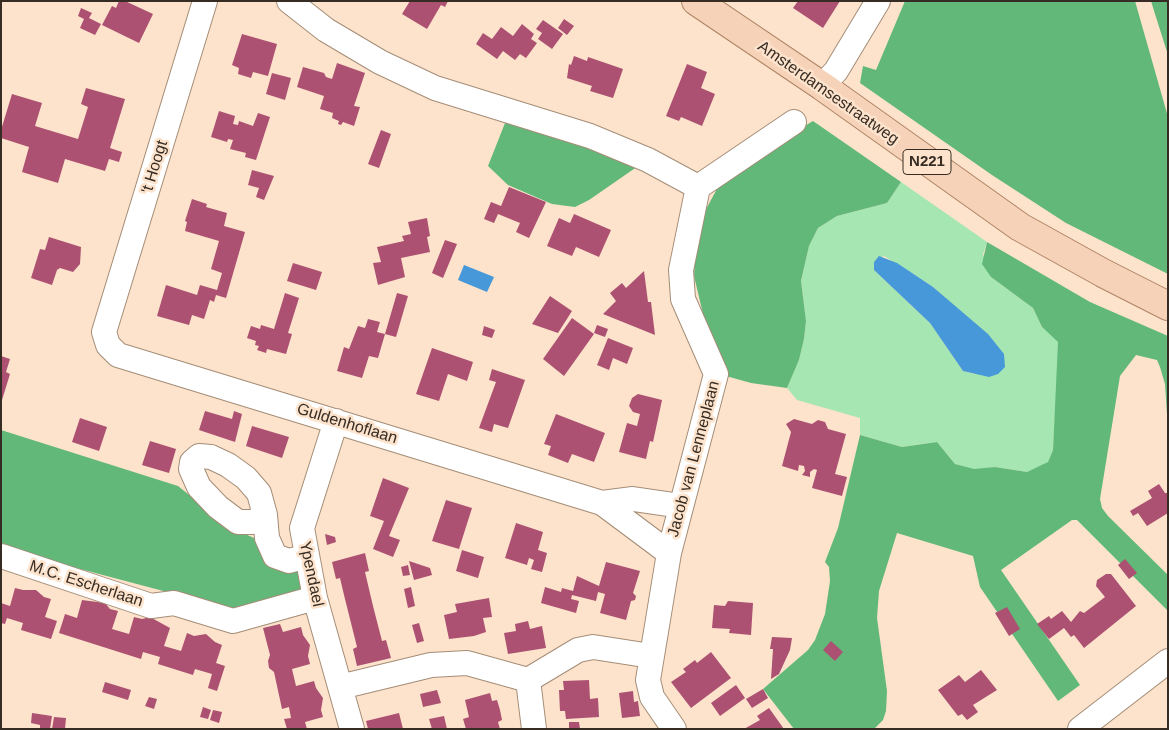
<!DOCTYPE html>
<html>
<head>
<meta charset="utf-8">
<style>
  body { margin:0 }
  #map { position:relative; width:1169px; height:730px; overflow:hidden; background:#fde3cc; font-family:Helvetica,sans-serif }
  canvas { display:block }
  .frame { position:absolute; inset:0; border:2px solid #362c23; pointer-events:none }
</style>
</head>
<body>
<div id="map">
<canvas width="1169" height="730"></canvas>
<div class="frame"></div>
</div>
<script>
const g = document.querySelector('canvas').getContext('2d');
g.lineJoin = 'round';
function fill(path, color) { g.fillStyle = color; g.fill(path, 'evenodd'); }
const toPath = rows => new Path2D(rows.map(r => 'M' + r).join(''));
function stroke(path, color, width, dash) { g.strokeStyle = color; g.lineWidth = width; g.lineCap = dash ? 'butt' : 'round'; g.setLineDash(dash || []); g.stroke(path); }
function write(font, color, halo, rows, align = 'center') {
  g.font = font + ' Helvetica,sans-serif'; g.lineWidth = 5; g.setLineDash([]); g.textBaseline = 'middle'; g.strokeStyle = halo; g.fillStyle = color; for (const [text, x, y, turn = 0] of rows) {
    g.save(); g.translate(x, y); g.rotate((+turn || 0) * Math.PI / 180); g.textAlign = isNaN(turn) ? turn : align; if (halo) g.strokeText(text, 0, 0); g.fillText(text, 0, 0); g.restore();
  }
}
const green = toPath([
  [901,182,987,242,983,254,991,277,1033,308,1042,327,1059,342,1053,450,1048,462,1040,467,1027,472,995,467,974,470,955,464,937,442,902,447,860,435,860,418,797,400,787,388,799,360,804,339,806,321,801,281,809,246,818,228,837,216,887,203],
  [884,256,933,287,958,310,975,374,963,371,930,323,874,270,874,262]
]);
const forest = toPath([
  [905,1,1135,1,1168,117,1168,274,1066,223,992,175,860,83,863,66,876,70],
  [1151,1,1168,1,1168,55,1155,14],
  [507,118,641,164,589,200,575,207,552,204,508,185,488,166],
  [813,121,901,182,887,203,837,216,818,228,809,246,801,281,806,321,804,339,799,360,787,388,751,383,726,376,708,335,694,276,696,239,705,211,718,187,783,139],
  [987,242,1090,302,1168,336,1168,430,1165,384,1160,367,1157,360,1136,355,1120,376,1100,499,1102,508,1108,516,1168,575,1168,611,1077,520,1072,520,1001,570,1080,685,1058,701,980,587,973,556,897,533,879,591,877,618,887,691,886,711,883,720,874,729,794,729,763,689,808,650,815,640,825,614,830,581,829,567,825,562,838,528,860,435,902,447,937,442,955,464,974,469,995,467,1027,472,1048,462,1053,450,1058,342,1042,327,1033,308,991,277,982,264],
  [1,430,178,486,229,527,254,538,265,564,272,568,297,568,303,590,235,610,1,548]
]);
const water = toPath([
  [879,256,897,263,933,287,988,334,1004,354,1005,367,998,374,989,377,963,371,930,323,874,270,874,262],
  [464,265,494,277,487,292,458,280]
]);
const building = toPath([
  [119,1,125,1,153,14,139,43,102,25,112,6,116,8],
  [410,1,448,1,445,7,441,5,427,29,402,14],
  [798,1,840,1,823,28,793,8],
  [81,8,92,13,89,18,101,24,95,35,80,28,84,19,78,16],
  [564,19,574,26,567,35,558,28],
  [543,20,563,34,552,49,538,39,542,33,536,29],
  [522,24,534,34,531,39,537,43,526,58,520,54,515,60,503,51,497,59,476,44,483,33,492,39,501,27,513,36],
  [242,34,277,44,268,76,253,72,251,78,238,74,239,68,232,65],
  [574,56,587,61,588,57,623,69,613,98,590,91,592,86,567,78,569,64,571,65],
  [337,63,365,73,354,106,360,107,354,126,343,122,341,125,338,124,339,121,332,118,333,113,320,109,324,96,297,87,303,67,324,73,326,77,332,79],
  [687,64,707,72,701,88,715,94,702,126,681,117,679,121,666,116],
  [272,73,291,78,285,100,266,94],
  [86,88,125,99,110,148,122,152,119,162,109,159,105,171,65,159,58,183,22,172,29,147,1,138,1,130,12,94,42,103,35,126,78,139,88,107,81,104],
  [219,111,235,116,233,124,238,125,239,121,253,126,258,113,270,117,256,160,245,157,246,153,230,149,233,140,228,139,227,142,211,137],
  [381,130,391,134,379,168,368,164],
  [252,170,274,176,264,200,256,197,259,188,248,185],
  [509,187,546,202,529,238,516,232,520,223,498,214,494,223,484,219,491,202,501,206],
  [192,199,207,204,206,207,227,213,224,226,245,232,226,298,216,295,214,302,210,300,204,319,192,315,189,325,157,316,166,285,197,295,200,285,217,290,222,273,211,269,219,241,185,231,187,222,185,221],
  [574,214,611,230,599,257,576,247,572,256,547,246,559,218,570,223],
  [427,218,430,236,427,237,430,252,401,258,405,277,378,285,373,263,381,262,377,247,404,241,402,236,411,234,408,222],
  [49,237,81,247,80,264,73,272,60,268,57,270,52,285,31,278,40,249,45,250],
  [445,240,457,244,443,278,432,273],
  [293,263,322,272,316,290,287,281],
  [644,271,648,302,651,302,655,335,603,314,616,301,610,293,622,283,626,288],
  [285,293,299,298,288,333,292,334,286,354,267,349,266,353,257,350,259,346,255,345,256,341,247,338,251,326,260,329,261,325,274,329],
  [397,293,408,296,396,337,385,334],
  [550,296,572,311,558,333,532,324],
  [572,318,594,334,564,376,543,359],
  [368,319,380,322,377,332,385,334,378,358,369,356,362,378,337,371,344,347,349,349,358,326,365,328],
  [597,325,608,329,605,337,594,333],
  [484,326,495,330,492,338,482,335],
  [608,338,633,348,627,364,613,358,609,370,597,365],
  [432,348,473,362,467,381,448,374,439,401,416,394],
  [1,356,10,359,6,372,10,374,2,400],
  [492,369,525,380,508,428,494,424,492,432,479,428,496,382,489,380],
  [638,394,662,400,653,442,650,441,646,459,619,452,627,423,637,426,640,414,633,412,629,406,632,398],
  [205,411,232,419,234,411,242,414,235,442,199,430],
  [556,414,605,433,594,462,572,454,568,463,548,455,551,446,544,444],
  [80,418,107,427,99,451,72,442],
  [794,419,812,424,818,420,825,422,828,429,846,434,835,474,847,477,842,496,812,488,817,470,814,469,810,472,810,477,802,475,805,471,804,466,799,465,798,471,782,466,791,432,786,424],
  [252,426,289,437,282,458,246,446],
  [150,441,176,449,169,473,142,465],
  [383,478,409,488,389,536,400,540,393,557,373,549,384,521,370,516],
  [1159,484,1165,493,1168,493,1168,513,1147,526,1138,513,1133,516,1130,511,1152,498,1148,491],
  [446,500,472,508,459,549,432,541],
  [516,523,543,532,538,550,547,553,542,572,531,569,534,560,529,558,527,565,505,558],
  [325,534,335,537,336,542,327,545],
  [462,550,484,557,478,578,456,571],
  [365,553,369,571,365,572,373,606,382,641,386,640,391,658,357,666,353,649,357,647,344,595,340,578,336,579,332,562],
  [1125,559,1137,573,1129,579,1118,565],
  [409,561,430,568,432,575,414,580],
  [606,562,640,571,633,593,636,596,635,600,631,601,626,620,600,613,605,594,598,592,596,601,572,595,571,599,579,601,576,613,541,603,545,587,561,592,562,588,573,591,577,576,599,586],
  [408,565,410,575,403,576,401,567],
  [1106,574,1111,574,1136,606,1084,648,1074,635,1071,637,1064,628,1049,639,1037,624,1049,616,1051,619,1062,611,1071,622,1080,611,1084,613,1105,597,1096,586,1097,580],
  [411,587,415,606,408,608,404,589],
  [15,588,23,590,36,590,44,597,51,599,45,617,57,621,51,639,21,630,23,623,7,618,5,624,1,623,1,603,10,606],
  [489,598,492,617,483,618,486,632,474,636,449,639,444,615,457,612,455,604],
  [82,600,105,603,110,609,118,611,112,629,129,634,134,617,142,619,150,617,170,628,164,646,181,651,187,633,194,636,206,634,215,642,222,645,216,663,225,666,217,691,208,688,212,674,195,669,193,675,158,664,160,657,143,652,141,659,59,633,65,614,77,618],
  [728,601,753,603,751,635,729,633,730,629,712,628,714,605,725,606],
  [1007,607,1020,629,1009,636,995,613],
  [528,621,530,629,542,626,546,648,508,654,504,633,516,631,515,624],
  [419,623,424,641,417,643,412,625],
  [280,624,283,632,301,627,303,635,310,645,308,656,310,664,292,669,296,686,314,681,316,688,323,698,321,710,323,717,305,722,307,729,287,729,284,719,291,718,289,707,282,709,274,672,269,668,268,661,270,655,263,628],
  [772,637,792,638,790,650,779,674,771,679,773,649,770,649],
  [831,641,843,652,835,661,823,650],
  [711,652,731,678,691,708,671,682,686,672,683,669,695,660,697,663],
  [981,670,997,690,973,705,978,712,967,720,962,714,958,716,938,690,959,675,965,682],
  [589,680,590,699,598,698,599,717,566,719,565,711,560,711,559,690,564,690,563,681],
  [105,682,131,690,128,700,102,692],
  [736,685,745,698,720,716,711,703],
  [763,689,768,698,752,708,746,699],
  [437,690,441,703,423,707,420,694],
  [633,691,634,702,638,701,640,716,622,718,619,693],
  [490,693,492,701,497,700,500,710,502,720,498,722,500,729,466,729,463,719,469,717,465,700],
  [149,697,157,699,154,709,145,706],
  [203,707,211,710,208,719,200,717],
  [769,708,784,729,744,729,760,720,757,716],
  [213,710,222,712,219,723,210,720],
  [32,713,52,716,50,729,40,729,40,725,31,723],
  [399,713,403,729,368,729,366,721],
  [444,716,447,729,432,729,429,719],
  [54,717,66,718,65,729,52,729],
  [569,722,579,722,580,729,569,729]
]);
const minor = toPath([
  [205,1,104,332,108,345,118,355,602,503,669,553],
  [289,1,326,30,380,62,435,88,590,136,648,160,698,187,794,122],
  [822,86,836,71,878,1],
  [336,421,302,528,315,598,352,729],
  [602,503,633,499,681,506],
  [265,515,253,522,238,522,218,507,199,487,191,469,192,462,199,456,211,457,228,465,246,478,259,493,265,515,267,538,275,556,289,561,307,556],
  [1,556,151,606,174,603,233,621,315,598],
  [528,680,534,729],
  [340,687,431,665,467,663,528,680,578,650,593,647,651,656],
  [674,729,652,697,648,680,669,553,716,374,683,299,681,270,698,187],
  [1080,729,1168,661]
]);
const major = toPath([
  [696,1,822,86,1020,227,1103,273,1168,306]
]);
const shields = [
  [927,162,48]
];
const shieldNames = [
  ["N221",927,162]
];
const streetNames = [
  ["Amsterdamsestraatweg",828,93,35],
  ["'t Hoogt",155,167,-73],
  ["Guldenhoflaan",347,424,17],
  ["Jacob van Lenneplaan",694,459,-75],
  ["Ypendael",311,574,78],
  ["M.C. Escherlaan",86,584,18]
];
fill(green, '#a5e6b3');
fill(forest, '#61b879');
fill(water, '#4798d9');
fill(building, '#ad5172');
stroke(minor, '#a48d77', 26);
stroke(major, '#af8465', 30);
stroke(minor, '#fff', 24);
stroke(major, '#f6d2b8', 28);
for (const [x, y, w] of shields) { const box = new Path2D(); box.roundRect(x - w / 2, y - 12.5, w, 25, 4); g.fillStyle = '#fde3cc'; g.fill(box); stroke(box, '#362c23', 1); }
write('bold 15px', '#362c23', null, shieldNames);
write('16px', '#362c23', '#fde3cc', streetNames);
</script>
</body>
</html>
